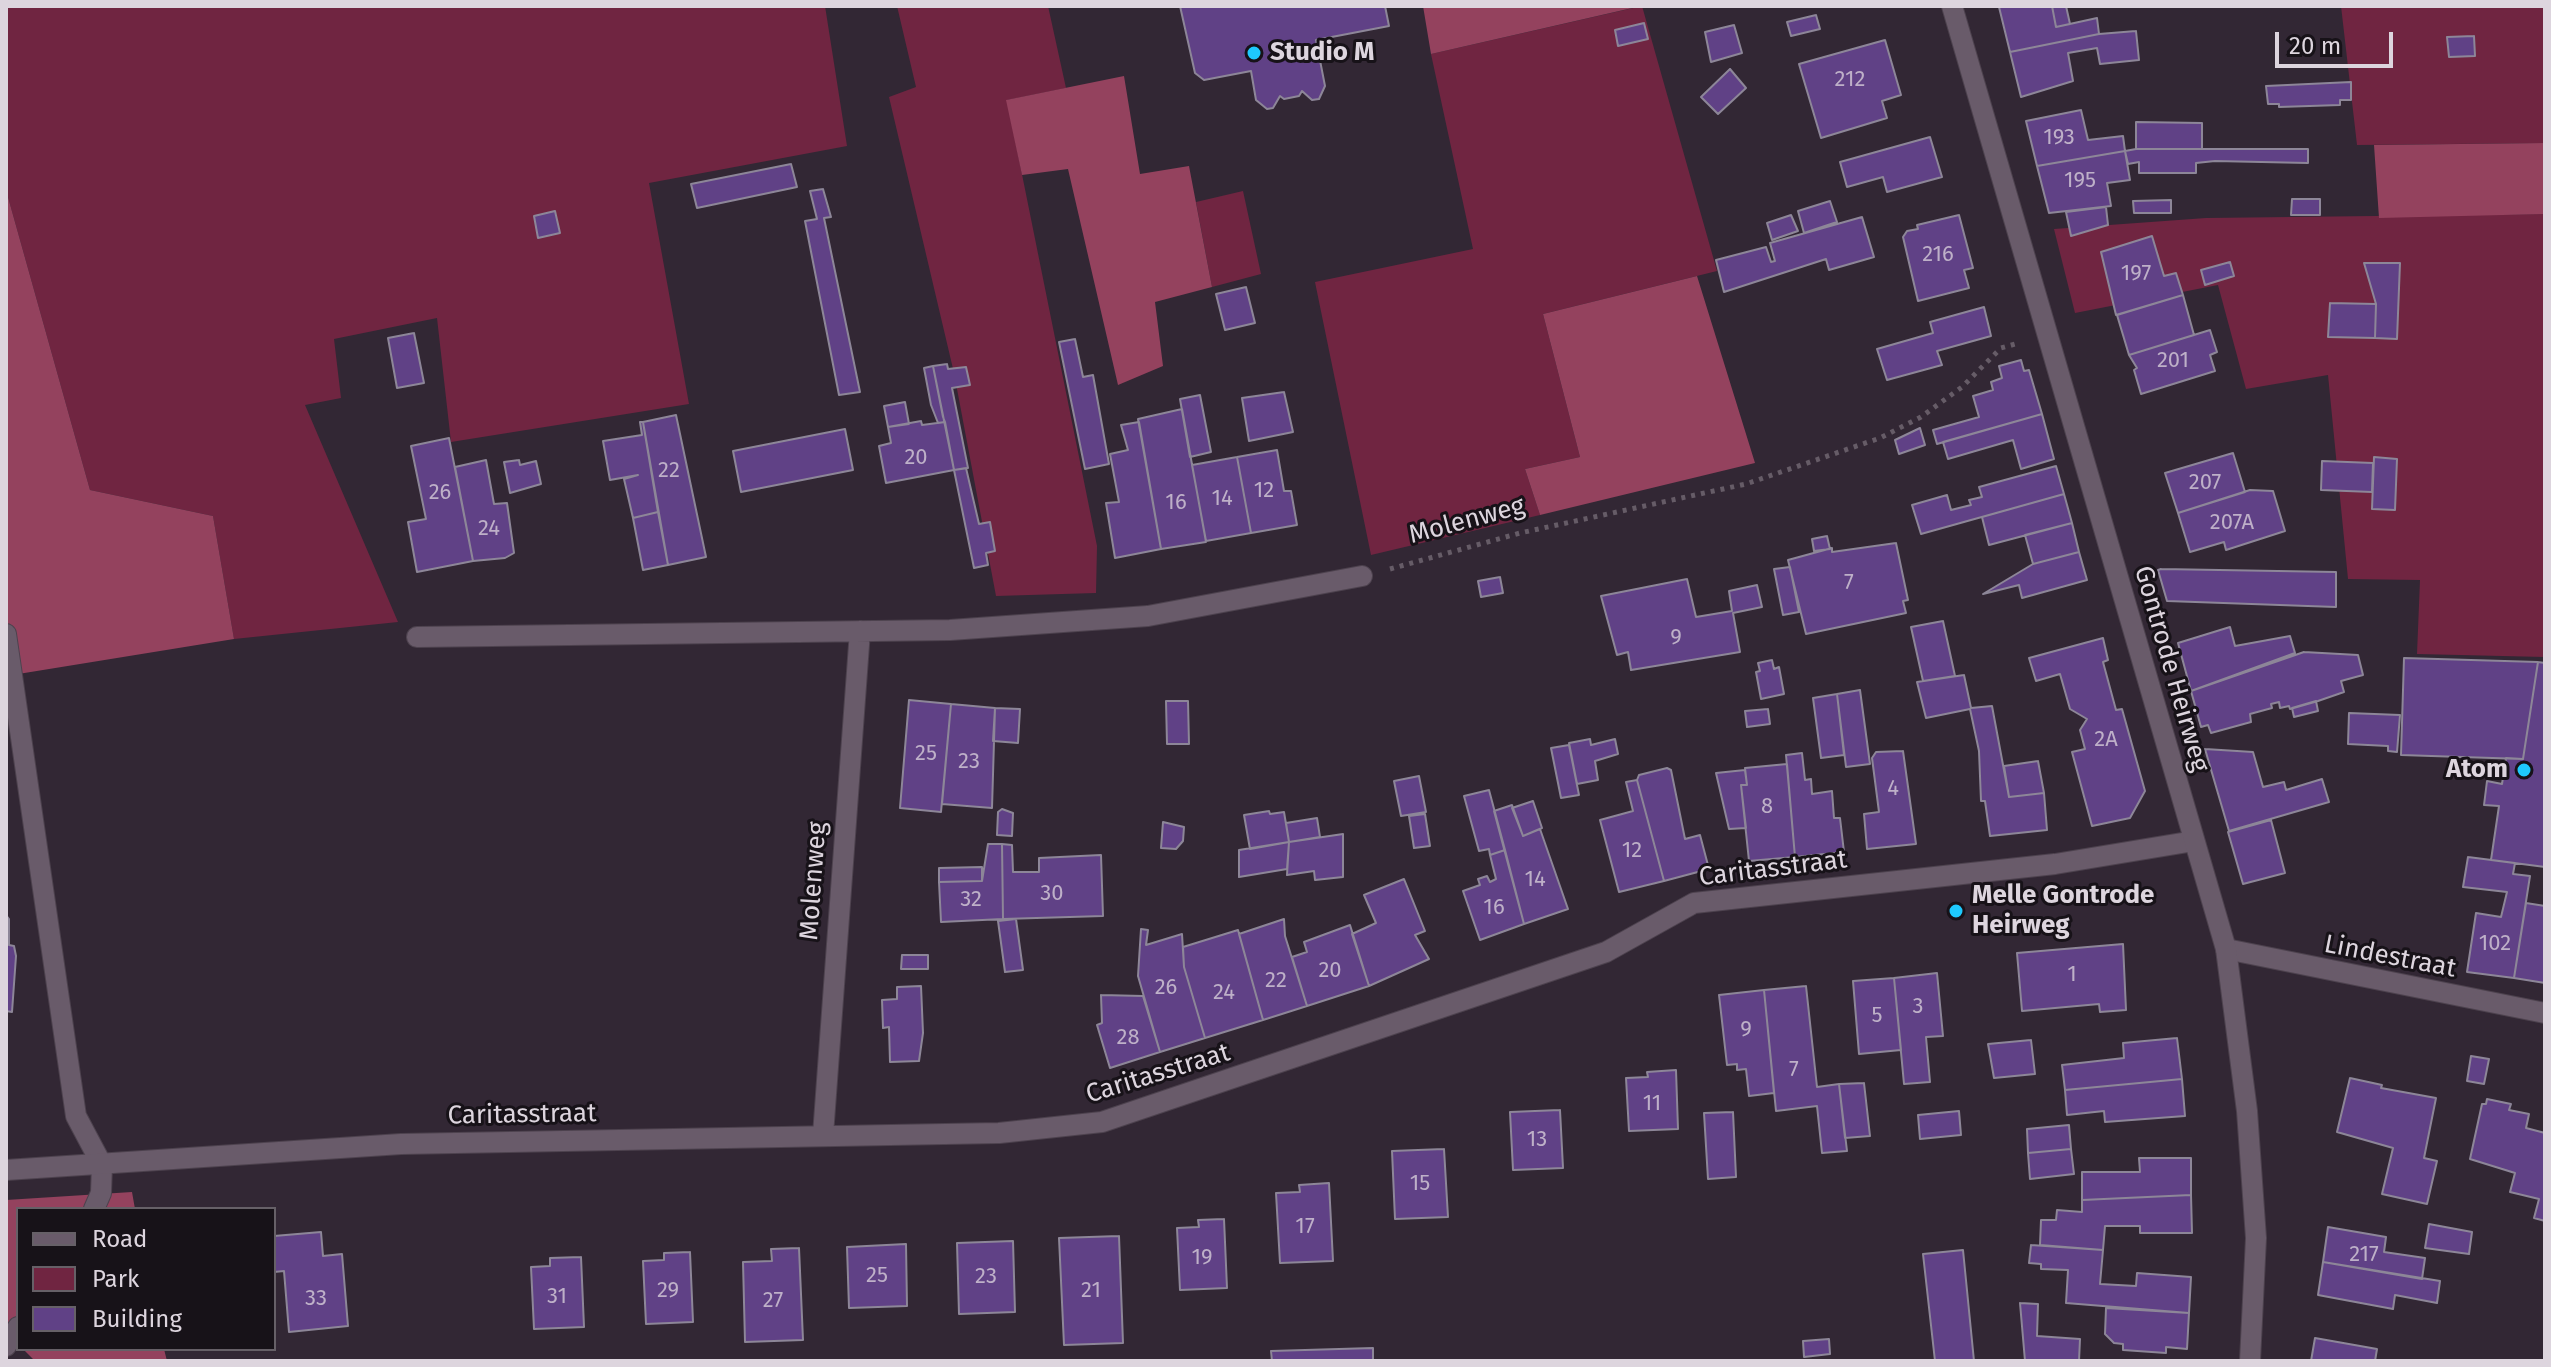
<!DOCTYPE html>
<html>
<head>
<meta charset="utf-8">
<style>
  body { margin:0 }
  #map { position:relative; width:2551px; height:1367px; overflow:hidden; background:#322734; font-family:"Fira Sans",sans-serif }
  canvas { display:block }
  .frame { position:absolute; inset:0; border:8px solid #ddd5de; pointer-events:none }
  .legend { position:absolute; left:16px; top:1207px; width:260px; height:144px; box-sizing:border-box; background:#171218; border:2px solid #666067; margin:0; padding:10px 14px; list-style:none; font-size:24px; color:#ddd5de }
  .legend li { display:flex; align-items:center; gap:16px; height:40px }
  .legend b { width:40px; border:2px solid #666067 }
  .scale { position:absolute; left:2275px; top:32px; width:118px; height:36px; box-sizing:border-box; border:4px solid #ddd5de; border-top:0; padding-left:10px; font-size:24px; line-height:28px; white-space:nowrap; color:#ddd5de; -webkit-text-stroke:6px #171218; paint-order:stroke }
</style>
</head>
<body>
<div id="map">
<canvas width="2551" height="1367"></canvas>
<div class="frame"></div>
<ul class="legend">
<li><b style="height:10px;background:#695b6a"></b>Road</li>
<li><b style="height:22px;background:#702541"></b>Park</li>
<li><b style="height:22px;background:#604186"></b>Building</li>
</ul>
<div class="scale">20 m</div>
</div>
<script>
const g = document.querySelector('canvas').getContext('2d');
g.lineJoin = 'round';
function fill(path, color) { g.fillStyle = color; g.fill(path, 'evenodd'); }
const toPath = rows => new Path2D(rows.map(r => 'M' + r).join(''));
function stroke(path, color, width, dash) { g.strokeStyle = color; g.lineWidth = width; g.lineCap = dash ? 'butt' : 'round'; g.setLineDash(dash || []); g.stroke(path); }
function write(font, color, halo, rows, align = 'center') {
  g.font = font + ' "Fira Sans",sans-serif'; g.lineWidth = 6; g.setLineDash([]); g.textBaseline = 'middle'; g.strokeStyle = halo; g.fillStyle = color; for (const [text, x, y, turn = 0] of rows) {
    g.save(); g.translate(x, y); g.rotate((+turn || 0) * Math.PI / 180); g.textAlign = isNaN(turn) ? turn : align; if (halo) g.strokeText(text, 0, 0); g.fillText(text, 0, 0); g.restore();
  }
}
const green = toPath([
  [6,6,825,6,847,146,649,183,689,404,451,442,437,318,334,339,341,398,305,405,398,622,234,639,213,516,90,490,6,190],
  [897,6,1048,6,1066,88,1007,100,1097,546,1096,593,996,596,954,373,889,97,916,87],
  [1642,6,1717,271,1543,314,1580,457,1525,469,1540,515,1371,555,1315,282,1473,249,1431,54],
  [2341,6,2545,6,2545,143,2357,145],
  [1243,191,1261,274,1212,287,1196,202],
  [2545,214,2545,657,2417,654,2420,580,2348,579,2328,375,2246,389,2218,285,2075,313,2054,229,2206,218]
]);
const forest = toPath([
  [1423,6,1641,6,1431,54],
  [1124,76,1140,174,1189,166,1212,287,1155,302,1163,366,1118,385,1068,169,1022,175,1006,100],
  [2545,143,2545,214,2379,218,2374,145],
  [6,190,90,490,213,516,234,639,6,676],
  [1697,276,1755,463,1540,515,1525,469,1580,457,1543,314],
  [132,1192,135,1209,18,1209,18,1345,6,1348,6,1200],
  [23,1349,164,1349,167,1361,35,1361]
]);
const building = toPath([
  [1385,6,1389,26,1316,40,1325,86,1319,99,1312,100,1302,91,1299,96,1284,99,1280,96,1273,108,1267,109,1256,100,1251,71,1204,80,1195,73,1180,6,1385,6],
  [2052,6,2066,6,2070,24,2056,27,2052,6],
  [2052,6,2056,27,2097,18,2099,34,2010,52,1999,7,2052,6],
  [1816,15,1820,29,1791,36,1787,22,1816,15],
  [1644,23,1648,39,1618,46,1615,30,1644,23],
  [1734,25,1742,53,1711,62,1705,32,1734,25],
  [2136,31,2139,60,2100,64,2097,48,2068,53,2073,81,2021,97,2010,52,2099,34,2136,31],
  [2474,36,2475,56,2449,57,2447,37,2474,36],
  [1885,40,1901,95,1882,101,1887,118,1821,138,1799,64,1885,40],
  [1730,69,1746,88,1718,114,1701,97,1730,69],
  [2351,82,2351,100,2340,100,2340,105,2279,107,2279,104,2268,104,2266,86,2351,82],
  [2081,110,2088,140,2123,136,2125,151,2037,166,2026,121,2081,110],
  [2136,122,2202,123,2202,149,2136,149,2136,122],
  [1930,137,1942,177,1887,192,1883,177,1847,187,1840,162,1930,137],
  [2136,149,2308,149,2308,163,2215,161,2196,163,2196,173,2139,173,2139,162,2128,164,2125,151,2136,149],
  [2125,151,2130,180,2107,183,2111,206,2049,213,2037,166,2125,151],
  [791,164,797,187,697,208,691,184,791,164],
  [823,189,831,217,824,218,860,392,839,395,805,221,817,219,810,191,823,189],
  [2292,199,2320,199,2320,215,2291,215,2292,199],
  [2171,200,2171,213,2134,213,2133,201,2171,200],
  [1830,201,1837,222,1804,233,1798,211,1830,201],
  [2106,207,2108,225,2071,236,2066,212,2106,207],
  [555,211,560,233,538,238,534,216,555,211],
  [1791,215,1798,231,1772,240,1767,223,1791,215],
  [1959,215,1973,268,1964,270,1969,288,1918,301,1903,237,1907,231,1918,229,1917,225,1959,215],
  [1862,217,1874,257,1829,270,1826,259,1724,292,1716,260,1766,247,1771,262,1775,261,1770,243,1862,217],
  [2152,236,2164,276,2176,273,2183,295,2116,315,2101,252,2152,236],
  [2230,262,2234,276,2205,285,2201,270,2230,262],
  [2364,263,2400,263,2397,339,2375,338,2376,304,2364,263],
  [1246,287,1255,323,1225,330,1216,294,1246,287],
  [2183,295,2194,335,2129,355,2117,315,2183,295],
  [2330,303,2376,304,2375,338,2328,337,2330,303],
  [1984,307,1991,336,1937,351,1942,365,1887,380,1877,349,1933,333,1930,322,1984,307],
  [2210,330,2217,352,2210,355,2215,371,2141,394,2134,370,2137,368,2129,355,2210,330],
  [414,333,424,383,397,388,388,338,414,333],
  [1075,339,1083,377,1093,375,1109,464,1085,469,1059,342,1075,339],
  [2021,360,2024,371,2029,370,2042,414,1937,444,1933,430,1979,417,1973,396,1993,390,1991,382,2002,378,1999,366,2021,360],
  [947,364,948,369,966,367,970,385,952,388,968,468,954,470,933,366,947,364],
  [933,366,943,417,945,422,938,423,931,405,924,368,933,366],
  [1284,392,1293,432,1249,441,1242,398,1284,392],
  [1200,395,1211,452,1190,457,1180,399,1200,395],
  [905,402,909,424,888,427,884,406,905,402],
  [1182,409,1206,542,1161,549,1138,419,1182,409],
  [2042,414,2054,459,2021,469,2013,440,1948,459,1943,442,2042,414],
  [676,415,706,557,668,565,643,422,676,415],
  [921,421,922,425,945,422,954,470,886,483,879,446,891,443,888,427,921,421],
  [640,422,643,422,658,512,633,518,624,479,638,475,610,480,603,441,642,435,640,422],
  [1139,422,1161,549,1115,558,1106,503,1119,502,1110,454,1128,450,1121,425,1139,422],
  [1920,428,1925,445,1899,454,1895,440,1920,428],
  [845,429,853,470,741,492,733,451,845,429],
  [449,438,473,561,417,572,408,522,426,519,411,446,449,438],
  [1277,450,1284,491,1291,491,1297,525,1251,533,1237,457,1277,450],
  [2233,453,2245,492,2178,513,2165,473,2233,453],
  [1237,457,1251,533,1206,541,1192,465,1237,457],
  [2374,457,2397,459,2395,510,2372,509,2374,457],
  [486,460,494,504,507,503,514,553,505,558,473,561,455,467,486,460],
  [519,460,520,465,536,461,541,484,510,493,504,462,519,460],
  [2322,461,2373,463,2372,492,2321,490,2322,461],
  [2056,466,2064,494,1921,534,1912,505,1947,495,1951,510,1971,505,1969,500,1982,497,1979,487,2056,466],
  [966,468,979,524,990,522,995,551,986,553,988,565,974,568,954,470,966,468],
  [2273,491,2285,531,2226,550,2224,542,2190,552,2178,513,2250,490,2273,491],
  [2064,494,2072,523,1989,545,1982,517,2064,494],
  [658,512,668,565,643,570,633,518,658,512],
  [2072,523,2079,552,2033,564,2025,535,2072,523],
  [1827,536,1830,549,1814,551,1812,539,1827,536],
  [1896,543,1908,600,1903,601,1906,613,1806,634,1788,560,1832,548,1832,552,1896,543],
  [2079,552,2087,580,2022,598,2019,585,1983,594,2033,564,2079,552],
  [1790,567,1799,612,1783,615,1774,569,1790,567],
  [2161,569,2336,572,2336,607,2167,601,2158,570,2161,569],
  [1500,577,1503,593,1481,597,1478,581,1500,577],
  [1687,579,1696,617,1732,611,1729,591,1757,585,1762,607,1733,613,1740,652,1631,670,1628,652,1617,655,1601,596,1687,579],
  [1943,621,1955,676,1923,681,1911,627,1943,621],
  [2230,627,2235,646,2290,636,2295,653,2191,691,2178,643,2230,627],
  [2103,638,2108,660,2103,662,2116,710,2122,709,2145,791,2130,818,2092,826,2072,752,2085,749,2080,730,2087,719,2070,709,2060,674,2036,681,2029,658,2103,638],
  [2304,652,2358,655,2363,675,2341,681,2344,692,2318,701,2290,709,2289,706,2280,708,2279,702,2271,704,2272,708,2250,714,2251,722,2211,733,2208,725,2201,727,2191,691,2304,652],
  [2404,658,2538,662,2523,759,2401,755,2404,658],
  [1772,660,1774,669,1779,667,1784,694,1761,699,1756,672,1760,671,1758,663,1772,660],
  [2538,662,2545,663,2545,867,2491,860,2499,806,2484,805,2487,781,2502,784,2506,758,2523,759,2538,662],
  [1964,675,1971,708,1992,706,2009,797,2044,793,2047,830,1990,836,1985,801,1981,801,1979,751,1970,709,1926,718,1917,682,1964,675],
  [1860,690,1870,764,1846,767,1837,694,1860,690],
  [1837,694,1844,755,1821,758,1813,698,1837,694],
  [909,700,951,704,941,812,900,808,909,700],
  [1166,701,1188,701,1189,744,1167,744,1166,701],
  [2316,701,2318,711,2294,717,2292,708,2316,701],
  [951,704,995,708,992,808,942,804,951,704],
  [995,708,1020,709,1018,743,993,741,995,708],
  [1768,709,1770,724,1747,727,1745,711,1768,709],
  [2349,713,2400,715,2397,752,2388,751,2388,746,2348,744,2349,713],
  [1590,739,1591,745,1615,739,1618,754,1595,761,1598,780,1577,784,1569,743,1590,739],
  [1569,745,1579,795,1561,798,1551,748,1569,745],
  [2205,749,2253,752,2263,787,2284,782,2286,790,2322,779,2329,802,2229,831,2205,749],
  [1903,751,1916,844,1867,849,1864,814,1879,812,1872,758,1876,752,1903,751],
  [1802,753,1805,780,1811,779,1812,794,1832,791,1834,818,1840,818,1844,852,1795,857,1786,755,1802,753],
  [2038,761,2044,793,2009,797,2004,766,2038,761],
  [1787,764,1795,857,1749,861,1741,785,1747,785,1745,768,1787,764],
  [1667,768,1671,770,1685,839,1700,835,1709,869,1664,881,1637,780,1639,775,1667,768],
  [1745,770,1747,785,1741,785,1746,828,1729,829,1716,773,1745,770],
  [1419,776,1426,812,1401,816,1394,781,1419,776],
  [1637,780,1664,881,1619,892,1600,820,1633,811,1626,782,1637,780],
  [1489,790,1505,850,1490,855,1489,849,1479,851,1464,796,1489,790],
  [1533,801,1542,828,1523,836,1512,808,1533,801],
  [1512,805,1523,836,1540,829,1568,909,1524,924,1494,811,1512,805],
  [1002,809,1013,813,1012,836,997,835,998,812,1002,809],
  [1269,811,1270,814,1284,812,1289,842,1250,849,1244,815,1269,811],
  [1425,814,1430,846,1414,848,1409,816,1425,814],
  [1317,818,1320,837,1289,842,1286,823,1317,818],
  [2271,820,2285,873,2243,884,2228,832,2271,820],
  [1163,822,1184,827,1183,841,1176,849,1161,848,1163,822],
  [1343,834,1343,877,1315,880,1314,871,1287,875,1289,842,1343,834],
  [1289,842,1287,869,1239,877,1239,850,1289,842],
  [988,844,1002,844,1003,919,941,922,939,882,982,881,988,844],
  [1002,844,1012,845,1013,872,1039,872,1039,858,1101,855,1103,916,1003,919,1002,844],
  [1505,850,1524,924,1480,940,1463,891,1480,885,1478,879,1487,876,1490,882,1496,879,1490,855,1505,850],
  [2468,857,2515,863,2513,874,2530,876,2514,978,2467,972,2476,913,2501,917,2507,892,2463,887,2468,857],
  [982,867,982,881,939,882,939,868,982,867],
  [1404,879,1425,931,1415,935,1429,959,1369,986,1352,934,1376,923,1364,895,1404,879],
  [2526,903,2545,906,2545,983,2514,978,2526,903],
  [6,915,9,919,9,945,14,946,16,956,12,1012,6,1011,6,915],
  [1016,919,1023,970,1005,972,998,921,1016,919],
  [1284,919,1285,936,1307,1006,1263,1020,1239,934,1284,919],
  [1350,925,1369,986,1307,1006,1292,957,1307,952,1304,942,1350,925],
  [1141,929,1148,930,1146,945,1182,934,1184,967,1205,1038,1160,1052,1138,976,1141,929],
  [1238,930,1263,1020,1205,1038,1184,967,1183,947,1238,930],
  [2123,944,2126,1010,2100,1012,2099,1004,2022,1011,2017,953,2123,944],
  [902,955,928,955,928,969,901,969,902,955],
  [1937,973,1943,1036,1926,1037,1930,1082,1904,1084,1894,978,1937,973],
  [1894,978,1901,1050,1859,1054,1853,981,1894,978],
  [921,986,923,1033,919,1061,890,1062,889,1027,883,1028,882,1000,897,999,897,987,921,986],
  [1806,986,1817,1087,1839,1084,1847,1151,1822,1153,1817,1106,1776,1111,1764,990,1806,986],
  [1764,990,1774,1093,1749,1096,1746,1069,1737,1070,1737,1064,1727,1065,1719,995,1764,990],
  [1101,995,1143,996,1160,1052,1110,1068,1097,1025,1102,1023,1101,995],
  [2177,1038,2182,1079,2065,1090,2062,1065,2124,1058,2123,1043,2177,1038],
  [2031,1040,2035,1074,1994,1078,1988,1044,2031,1040],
  [2471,1056,2489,1059,2484,1084,2467,1081,2471,1056],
  [1676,1070,1678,1129,1629,1131,1626,1078,1648,1077,1647,1072,1676,1070],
  [2350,1078,2382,1085,2381,1088,2436,1098,2424,1158,2437,1161,2427,1204,2382,1194,2393,1148,2337,1132,2350,1078],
  [2182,1079,2185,1116,2105,1122,2104,1111,2067,1115,2065,1090,2182,1079],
  [1864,1083,1870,1136,1845,1138,1839,1084,1864,1083],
  [2487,1099,2511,1104,2509,1110,2529,1114,2526,1128,2545,1133,2545,1221,2534,1218,2539,1199,2510,1192,2515,1173,2470,1159,2482,1104,2486,1104,2487,1099],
  [1560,1110,1563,1168,1513,1170,1510,1112,1560,1110],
  [1959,1111,1961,1135,1920,1139,1918,1115,1959,1111],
  [1733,1112,1736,1177,1708,1179,1704,1113,1733,1112],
  [2069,1125,2071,1149,2028,1153,2027,1129,2069,1125],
  [1444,1149,1448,1217,1395,1219,1392,1151,1444,1149],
  [2071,1149,2074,1174,2030,1179,2028,1153,2071,1149],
  [2139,1158,2191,1158,2191,1195,2082,1200,2082,1172,2140,1172,2139,1158],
  [1329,1183,1333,1261,1280,1263,1276,1193,1300,1192,1299,1185,1329,1183],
  [2191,1195,2192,1233,2140,1233,2140,1226,2105,1226,2103,1250,2040,1245,2041,1220,2056,1220,2057,1210,2082,1212,2082,1200,2191,1195],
  [1224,1219,1227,1288,1180,1290,1177,1228,1199,1227,1198,1220,1224,1219],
  [2429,1224,2472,1232,2469,1254,2425,1248,2429,1224],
  [2328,1227,2386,1237,2384,1252,2425,1258,2422,1279,2323,1262,2328,1227],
  [321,1232,323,1256,342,1254,348,1326,289,1332,284,1271,274,1272,274,1236,321,1232],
  [1119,1236,1123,1343,1064,1345,1059,1238,1119,1236],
  [1013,1241,1015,1312,959,1314,957,1243,1013,1241],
  [906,1244,907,1306,849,1308,847,1247,906,1244],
  [2031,1245,2103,1250,2100,1284,2136,1286,2137,1273,2191,1277,2189,1313,2066,1303,2068,1270,2041,1269,2041,1264,2029,1263,2031,1245],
  [799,1248,803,1340,745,1342,743,1262,772,1261,771,1249,799,1248],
  [1963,1250,1974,1361,1935,1361,1923,1254,1963,1250],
  [690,1252,693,1322,646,1324,643,1261,664,1260,664,1253,690,1252],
  [581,1257,584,1327,534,1329,531,1267,550,1266,550,1258,581,1257],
  [2323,1262,2440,1281,2437,1303,2395,1295,2393,1309,2318,1295,2323,1262],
  [2020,1303,2038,1304,2037,1336,2080,1339,2079,1361,2025,1361,2020,1303],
  [2106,1308,2189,1313,2187,1349,2166,1347,2166,1353,2123,1350,2123,1344,2114,1343,2105,1334,2106,1308],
  [2315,1338,2377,1349,2375,1361,2311,1361,2315,1338],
  [1829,1339,1830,1354,1804,1357,1803,1341,1829,1339],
  [1373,1348,1373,1361,1272,1361,1271,1351,1373,1348]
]);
const path = toPath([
  [1390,569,1520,533,1746,484,1880,438,1921,417,1962,387,2001,348,2019,343]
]);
const service = toPath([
  [6,634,76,1116,102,1165,101,1193,94,1209],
  [6,1346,18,1327]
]);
const minor = toPath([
  [417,637,950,630,1148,616,1362,576],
  [2226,949,2545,1013],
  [823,1135,860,631],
  [6,1170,401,1144,999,1133,1102,1122,1606,952,1694,903,2055,864,2194,841]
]);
const tertiary = toPath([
  [1952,6,2226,949,2247,1111,2256,1238,2250,1361]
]);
const markers = [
  [1254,53,8,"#1ec9fd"],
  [2524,770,8,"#1ec9fd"],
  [1956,911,8,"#1ec9fd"]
];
const numberNames = [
  ["212",1850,80],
  ["193",2059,138],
  ["195",2080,181],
  ["216",1938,255],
  ["197",2136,274],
  ["201",2173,361],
  ["20",916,458],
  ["22",669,471],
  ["207",2205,483],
  ["12",1264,491],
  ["26",440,493],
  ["14",1222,499],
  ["16",1176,503],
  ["207A",2232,523],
  ["24",489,529],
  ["7",1849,583],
  ["9",1676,638],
  ["2A",2106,740],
  ["25",926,754],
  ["23",969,762],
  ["4",1893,789],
  ["8",1767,807],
  ["12",1632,851],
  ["14",1535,880],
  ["30",1052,894],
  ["32",971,900],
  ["16",1494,908],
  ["102",2495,944],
  ["20",1330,971],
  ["1",2072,975],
  ["22",1276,981],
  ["26",1166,988],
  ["24",1224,993],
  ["3",1918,1007],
  ["5",1877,1016],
  ["9",1746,1030],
  ["28",1128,1038],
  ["7",1794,1070],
  ["11",1652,1104],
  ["13",1537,1140],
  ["15",1420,1184],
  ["17",1305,1227],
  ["217",2364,1255],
  ["19",1202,1258],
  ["25",877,1276],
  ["23",986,1277],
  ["29",668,1291],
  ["21",1091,1291],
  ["31",557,1297],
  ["33",316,1299],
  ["27",773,1301]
];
const poiNames = [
  ["Studio M",1270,53],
  ["Atom",2508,770,"right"],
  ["Melle Gontrode",1972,896],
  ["Heirweg",1972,926]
];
const streetNames = [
  ["Molenweg",1467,521,-15],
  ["Gontrode Heirweg",2171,669,74],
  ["Caritasstraat",1773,869,-7],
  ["Molenweg",814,881,-86],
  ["Lindestraat",2390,957,11],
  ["Caritasstraat",1158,1074,-17],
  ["Caritasstraat",522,1115,-1]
];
fill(green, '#702541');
fill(forest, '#94425e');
fill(building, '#604186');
stroke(building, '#8d8698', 2);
stroke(service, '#4d424e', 22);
stroke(minor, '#4d424e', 22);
stroke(tertiary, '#4d424e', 22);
stroke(path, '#665c67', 5, [4, 6]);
stroke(service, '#695b6a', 20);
stroke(minor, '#695b6a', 20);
stroke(tertiary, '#695b6a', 20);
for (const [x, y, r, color] of markers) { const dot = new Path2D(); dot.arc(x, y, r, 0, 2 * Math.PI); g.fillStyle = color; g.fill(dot); stroke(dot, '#171218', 3); }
write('22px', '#beb0c8', null, numberNames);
write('bold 26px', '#ddd5de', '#171218', poiNames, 'left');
write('26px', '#ddd5de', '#171218', streetNames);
</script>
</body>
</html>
